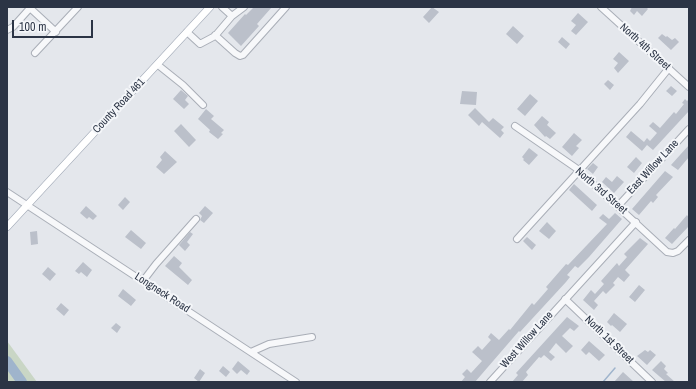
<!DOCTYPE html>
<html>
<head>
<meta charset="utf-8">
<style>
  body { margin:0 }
  #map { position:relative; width:696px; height:389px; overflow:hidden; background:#e4e7ec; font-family:"Archivo Narrow",sans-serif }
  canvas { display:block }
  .frame { position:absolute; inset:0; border:8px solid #2b3445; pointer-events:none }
  .scale { position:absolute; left:12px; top:20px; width:81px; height:18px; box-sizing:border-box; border:2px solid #2b3445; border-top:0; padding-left:5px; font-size:12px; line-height:14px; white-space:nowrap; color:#2b3445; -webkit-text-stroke:3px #f4f6f9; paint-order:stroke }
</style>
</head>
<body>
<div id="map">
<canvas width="696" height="389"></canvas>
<div class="frame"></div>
<div class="scale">100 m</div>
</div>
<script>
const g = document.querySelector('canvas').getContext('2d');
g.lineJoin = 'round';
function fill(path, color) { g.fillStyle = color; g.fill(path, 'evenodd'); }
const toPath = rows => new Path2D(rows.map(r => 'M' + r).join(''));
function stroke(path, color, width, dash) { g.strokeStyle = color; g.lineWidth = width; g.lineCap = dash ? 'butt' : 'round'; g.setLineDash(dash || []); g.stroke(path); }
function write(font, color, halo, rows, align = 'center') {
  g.font = font + ' "Archivo Narrow",sans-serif'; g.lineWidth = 4; g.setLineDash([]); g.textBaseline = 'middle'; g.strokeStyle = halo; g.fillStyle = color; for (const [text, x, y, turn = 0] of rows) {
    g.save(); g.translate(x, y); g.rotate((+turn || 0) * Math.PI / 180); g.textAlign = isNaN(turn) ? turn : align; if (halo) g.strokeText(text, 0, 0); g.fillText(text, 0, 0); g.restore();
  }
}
const green = toPath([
  [7,341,37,382,7,382]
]);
const stream = toPath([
  [603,382,615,368]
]);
const river = toPath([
  [7,361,22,382]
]);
const building = toPath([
  [254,7,272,7,257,24,259,26,241,46,228,33,245,14,246,15],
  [432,7,439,12,429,23,423,17],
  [632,7,646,7,648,9,642,16,637,11,634,15,630,11],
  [578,13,588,22,576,35,571,31,576,25,571,21],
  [513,26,524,36,517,44,506,34],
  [662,34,666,37,667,36,672,40,675,38,679,42,671,50,658,38],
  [562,37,570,44,566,49,558,42],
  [619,52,629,61,618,73,614,68,618,63,613,59],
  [608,80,614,85,610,90,604,84],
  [671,86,677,91,672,96,666,91],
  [181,90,188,96,185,100,189,104,184,109,173,99],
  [462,91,477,92,476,105,460,104],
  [530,94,538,101,525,116,517,109],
  [685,99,687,101,689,99,689,111,653,150,647,145,642,151,626,137,631,131,644,142,647,138,650,141,657,133,649,126,653,122,660,128,674,112,676,114,684,104,682,103],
  [475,108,489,122,493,118,504,127,501,130,504,133,500,138,482,122,479,126,468,115],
  [206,109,214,116,211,119,224,130,221,133,223,134,218,139,209,132,210,130,198,119],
  [542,116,549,122,547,125,556,133,550,139,546,136,545,137,534,125],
  [181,124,196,140,189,147,174,131],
  [574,133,582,140,576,146,579,148,572,156,562,147],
  [689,145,689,157,678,170,671,165],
  [529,148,538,155,529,165,523,160,524,159,522,157],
  [165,151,177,162,164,174,156,167,162,160,160,157],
  [636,157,642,163,634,173,627,167],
  [593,163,598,167,593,174,587,169],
  [665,171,673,177,656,195,658,197,653,203,651,201,639,215,632,209],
  [617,176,624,182,614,193,602,182,606,177,612,182],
  [574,184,597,205,592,211,569,190],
  [125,197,130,202,123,210,118,205],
  [86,206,97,216,93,220,89,217,87,219,80,213],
  [205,206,213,213,204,223,200,220,202,216,199,213],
  [615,213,622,219,589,257,578,268,575,266,567,275,570,277,566,282,520,332,519,331,475,382,461,382,465,377,462,374,467,369,471,373,482,361,472,352,478,346,482,350,491,340,488,337,491,333,499,340,509,329,510,330,532,303,534,305,548,289,546,287,566,264,568,265,607,224,599,218,603,214,609,219],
  [687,215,689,218,689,226,672,244,665,238,674,228,675,229],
  [547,222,556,231,549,239,539,231],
  [131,230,146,243,141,249,125,237],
  [37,231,38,244,31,245,30,232],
  [190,232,193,234,187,242,190,245,185,251,179,245],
  [527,237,536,245,532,250,523,241],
  [640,238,648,244,625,270,630,275,624,282,618,277,613,283,615,285,606,294,603,291,594,301,598,305,594,310,583,300,591,290,595,294,604,284,601,281,617,263,619,266,627,257,624,254],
  [174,256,182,263,179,267,192,280,188,285,165,266],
  [83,262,92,270,87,277,81,272,79,274,75,271],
  [48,267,56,274,50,281,42,274],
  [639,285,645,290,635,302,629,297],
  [123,289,136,300,131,306,118,296],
  [61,303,69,310,64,316,56,309],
  [614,313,627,324,620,332,612,325,611,326,607,322],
  [567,317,579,326,574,331,570,328,562,336,573,346,566,353,556,343,549,352,555,357,551,361,544,355,541,358,539,357,526,372,528,375,522,382,512,382,518,375,516,373],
  [116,323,121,327,117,333,111,328],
  [589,341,605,355,599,361,589,352,586,355,581,350],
  [645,350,648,352,650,350,656,355,647,365,637,356],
  [238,361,250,371,247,375,241,370,237,374,232,369],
  [661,361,666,366,664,369,668,373,666,374,675,382,666,382,652,370],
  [223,366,230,372,226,377,219,371],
  [200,369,205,373,199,382,194,378],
  [623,372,634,382,614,382]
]);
const minor = toPath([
  [601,7,689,87],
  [30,8,56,32],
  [232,16,244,7],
  [7,30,13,27,31,7],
  [187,32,200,44,215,36,232,16,222,7],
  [215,35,235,53,240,56,243,55,286,7],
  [35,53,78,7],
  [158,65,183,85,203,105],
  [515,126,576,168,667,252,673,253,678,251,689,240],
  [7,192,296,382],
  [618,206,689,129],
  [517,239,640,104,669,68],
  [143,281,156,264,196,219],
  [565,299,652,382],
  [251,352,269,344,312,337],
  [490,382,636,222]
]);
const major = toPath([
  [7,227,210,7]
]);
const streetNames = [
  ["North 4th Street",645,47,42],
  ["County Road 461",119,106,-47],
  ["East Willow Lane",653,167,-47],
  ["North 3rd Street",601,191,41],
  ["Longneck Road",162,293,33],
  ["West Willow Lane",527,340,-48],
  ["North 1st Street",609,340,44]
];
fill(green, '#c9d6c5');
stroke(stream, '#9fb4cc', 1.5);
stroke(river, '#9fb4cc', 10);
fill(building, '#bbc0ca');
stroke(minor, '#a9aeb7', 8);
stroke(major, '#a3abb8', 8);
stroke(minor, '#f7f8fa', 6);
stroke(major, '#fff', 7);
write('11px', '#2b3445', '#f4f6f9', streetNames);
</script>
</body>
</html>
